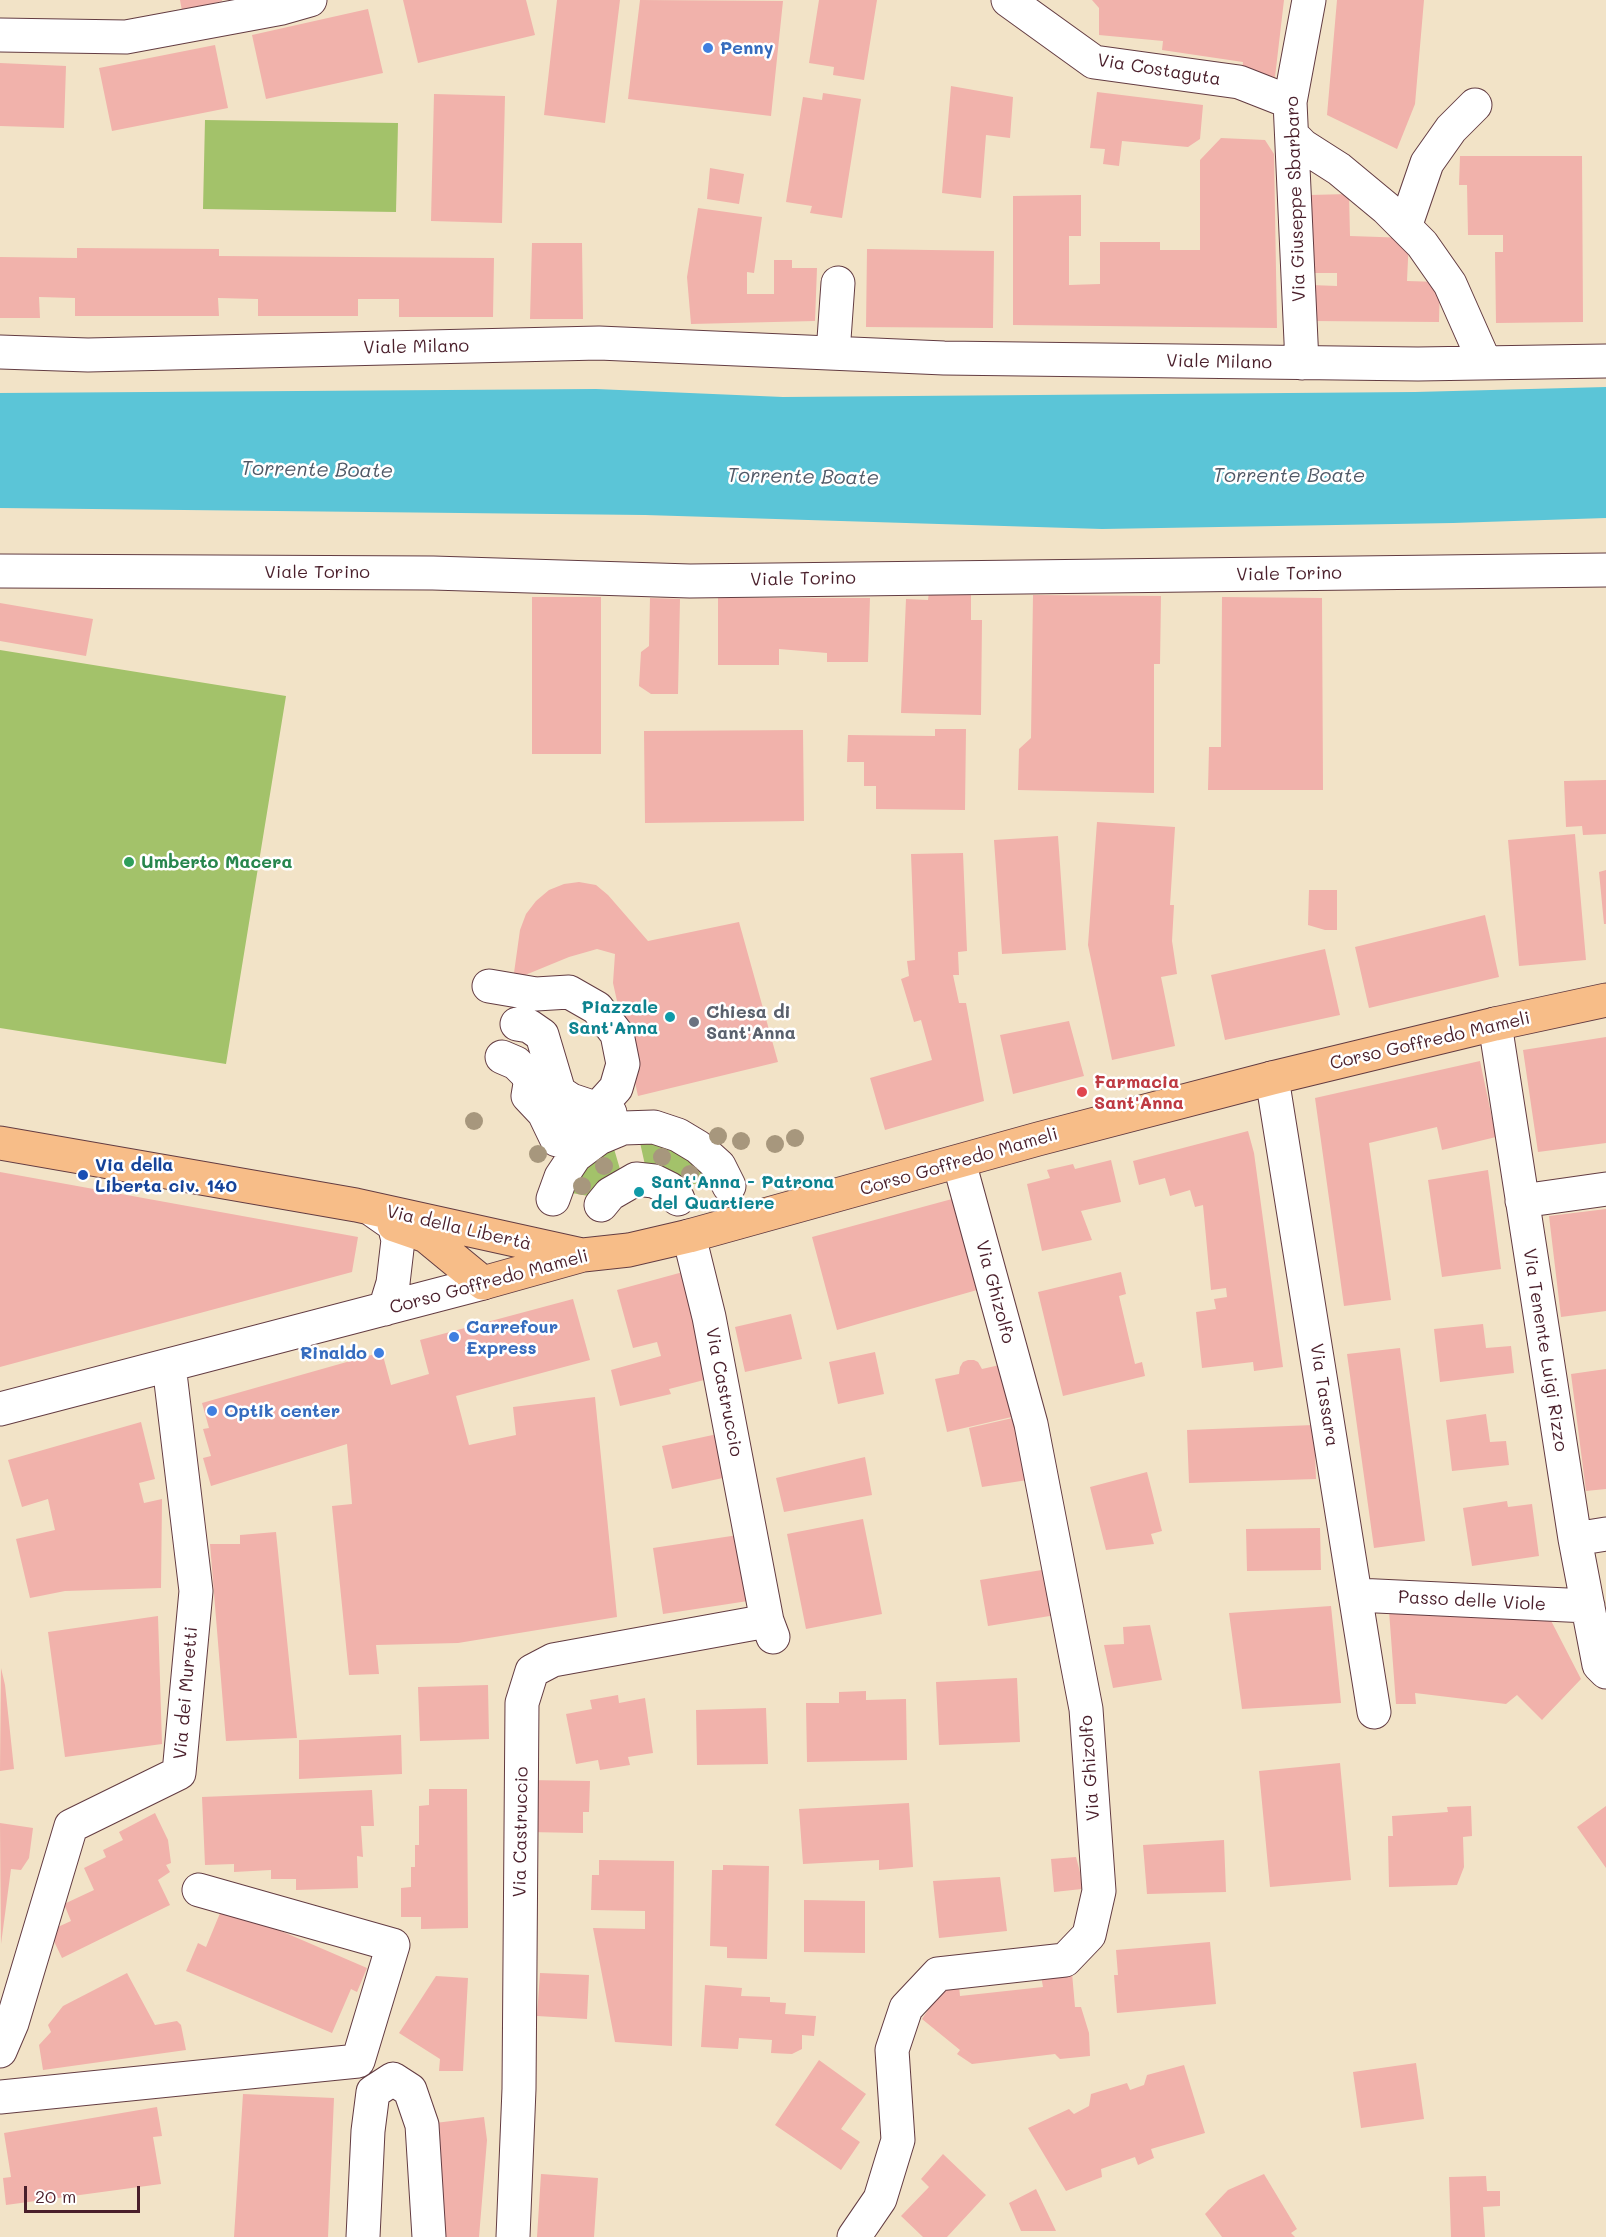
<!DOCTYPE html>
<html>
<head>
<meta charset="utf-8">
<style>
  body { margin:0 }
  #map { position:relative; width:1606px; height:2237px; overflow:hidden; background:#f2e3c7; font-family:Mali,sans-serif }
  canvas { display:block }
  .scale { position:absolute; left:24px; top:2186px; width:116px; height:27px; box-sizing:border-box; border:3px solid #4a1f2b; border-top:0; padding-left:8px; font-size:18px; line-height:21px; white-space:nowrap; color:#4a1f2b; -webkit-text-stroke:4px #fff; paint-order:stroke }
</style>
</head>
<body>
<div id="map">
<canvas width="1606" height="2237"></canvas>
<div class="scale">20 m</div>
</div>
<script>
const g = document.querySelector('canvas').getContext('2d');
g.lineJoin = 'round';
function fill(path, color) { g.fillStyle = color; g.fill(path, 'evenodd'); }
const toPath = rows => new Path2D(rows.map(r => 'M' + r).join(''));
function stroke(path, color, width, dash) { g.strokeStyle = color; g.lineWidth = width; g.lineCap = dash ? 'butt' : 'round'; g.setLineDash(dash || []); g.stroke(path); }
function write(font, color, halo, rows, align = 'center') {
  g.font = font + ' Mali,sans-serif'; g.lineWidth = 5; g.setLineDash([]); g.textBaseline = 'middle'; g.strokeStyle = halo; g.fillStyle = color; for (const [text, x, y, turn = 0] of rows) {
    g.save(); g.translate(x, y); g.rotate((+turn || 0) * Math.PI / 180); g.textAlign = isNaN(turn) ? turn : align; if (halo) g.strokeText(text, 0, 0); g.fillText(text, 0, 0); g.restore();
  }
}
const green = toPath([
  [205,120,398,123,396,212,203,209],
  [0,650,286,696,226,1064,0,1028],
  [639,1138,683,1151,712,1180,677,1188,647,1174],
  [612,1142,622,1176,599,1198,561,1191]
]);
const water = toPath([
  [1606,387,1606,518,1453,523,1102,529,645,515,0,508,0,393,596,389,783,397,1415,392]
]);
const building = toPath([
  [180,0,222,0,222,1,182,11],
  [403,0,526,0,535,35,418,63],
  [557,0,620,0,605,123,544,115],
  [640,0,783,1,771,116,628,99],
  [819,0,877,0,864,80,833,75,834,67,809,63],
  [1092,0,1284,0,1275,77,1242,69,1243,62,1162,50,1163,41,1099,35,1099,8],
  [1337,0,1424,0,1415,104,1397,149,1327,115],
  [368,9,383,73,266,99,252,35],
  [215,45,228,108,112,131,99,68],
  [0,63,66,66,64,128,0,126],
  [951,86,1013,97,1010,138,986,135,981,198,942,193],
  [1097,92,1203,105,1200,139,1188,147,1122,141,1119,166,1103,164,1105,149,1090,148],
  [823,93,861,99,842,218,810,213,812,206,786,202,803,97,822,100],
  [434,94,505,96,502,223,431,221],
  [1221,138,1265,140,1274,154,1277,328,1013,325,1013,196,1081,195,1081,236,1069,236,1069,285,1100,284,1100,242,1160,242,1160,250,1200,250,1200,160],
  [1460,156,1582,156,1583,322,1496,323,1495,252,1503,252,1503,235,1468,235,1467,185,1459,185],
  [710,168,744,174,739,204,707,199],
  [1349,194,1350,236,1409,238,1407,281,1440,282,1439,322,1312,321,1311,285,1337,286,1337,273,1312,273,1310,195],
  [698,208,762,217,754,273,747,272,747,294,774,294,774,260,792,260,792,268,817,268,815,321,691,324,687,277],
  [532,243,582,243,583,319,530,319],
  [77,248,219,249,219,256,494,258,493,317,399,317,399,299,358,299,358,316,258,316,258,299,218,298,219,316,75,316,75,298,39,297,40,318,0,318,0,257,77,258],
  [867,249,994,251,993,328,866,327],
  [929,592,971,593,971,620,982,620,981,715,901,713,906,599,928,600],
  [1033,595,1161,596,1160,664,1154,664,1154,793,1018,790,1019,749,1031,738],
  [532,597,601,597,601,754,532,754],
  [1222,597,1322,598,1323,790,1208,790,1209,747,1221,747],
  [650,598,680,599,678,694,651,694,639,686,641,652,649,646],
  [718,598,870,598,868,662,827,662,827,653,779,649,779,665,718,665],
  [0,603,93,619,86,656,0,641],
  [935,729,966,729,965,810,876,809,876,786,864,786,864,762,847,762,848,735,935,736],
  [803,730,804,821,645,823,644,731],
  [1606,780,1606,834,1583,835,1582,826,1566,827,1564,781],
  [1097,822,1175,827,1170,905,1174,905,1172,941,1177,974,1161,977,1175,1046,1112,1060,1088,945],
  [1575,834,1586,960,1519,966,1508,840],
  [1058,836,1066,950,1002,954,994,840],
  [963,853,967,951,958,952,959,975,953,975,959,1003,966,1003,984,1101,885,1130,870,1078,932,1060,921,1020,914,1022,901,979,909,976,907,961,915,960,911,854],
  [1606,870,1606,924,1604,924,1599,872],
  [579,882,596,885,608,895,648,941,739,922,778,1062,638,1096,613,983,615,954,597,949,569,957,513,980,520,930,526,914,536,901,549,890,564,884],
  [1309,890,1337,890,1337,930,1325,930,1308,925],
  [1485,915,1499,977,1369,1008,1355,947],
  [1325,949,1340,1015,1225,1040,1211,975],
  [1069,1021,1084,1076,1013,1094,1000,1035],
  [1606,1037,1606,1143,1538,1152,1523,1050],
  [1480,1061,1496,1137,1442,1150,1437,1127,1369,1143,1391,1300,1344,1306,1315,1098],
  [1248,1131,1254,1153,1283,1367,1254,1371,1253,1362,1202,1368,1196,1312,1216,1309,1214,1299,1227,1297,1226,1288,1211,1290,1203,1205,1195,1207,1190,1190,1170,1196,1165,1178,1139,1185,1133,1161],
  [1111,1160,1121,1202,1081,1211,1092,1240,1042,1251,1027,1184,1050,1178,1047,1170,1073,1164,1075,1169],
  [1488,1170,1501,1269,1442,1277,1428,1180],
  [0,1172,358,1237,352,1272,0,1367],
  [952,1199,977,1290,837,1330,812,1237],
  [1606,1209,1606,1311,1561,1317,1549,1216],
  [683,1272,708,1379,669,1389,671,1394,620,1406,611,1370,661,1356,657,1342,633,1348,617,1290],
  [1121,1272,1126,1294,1119,1296,1135,1364,1142,1362,1145,1376,1063,1396,1038,1292],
  [573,1299,590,1360,456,1396,469,1445,516,1435,513,1407,595,1397,617,1617,458,1643,376,1645,379,1674,349,1675,332,1506,352,1504,347,1444,211,1486,203,1458,211,1456,203,1429,209,1428,202,1403,382,1352,391,1385,429,1374,420,1340],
  [791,1314,802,1359,745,1372,735,1327],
  [1483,1324,1486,1348,1511,1346,1514,1373,1440,1382,1434,1329],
  [1400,1348,1425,1541,1374,1548,1347,1354],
  [875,1352,884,1394,838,1404,829,1362],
  [968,1360,974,1360,978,1362,982,1369,1004,1364,1016,1416,947,1432,935,1379,959,1374,960,1367,963,1362],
  [1606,1369,1606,1489,1586,1491,1571,1374],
  [1486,1414,1490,1442,1506,1441,1509,1465,1452,1471,1446,1420],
  [1017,1417,1034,1479,982,1487,969,1428],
  [141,1422,155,1479,139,1483,144,1503,162,1499,161,1588,65,1591,30,1598,16,1539,55,1530,48,1499,22,1507,8,1460],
  [1314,1425,1316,1479,1189,1483,1187,1430],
  [722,1433,732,1476,672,1489,662,1446],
  [865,1457,872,1495,784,1512,776,1478],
  [1147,1472,1162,1531,1151,1534,1154,1544,1106,1550,1090,1487],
  [1507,1501,1508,1507,1532,1504,1539,1556,1472,1566,1463,1508],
  [863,1519,882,1614,806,1629,787,1534],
  [1320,1528,1321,1570,1247,1571,1246,1529],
  [276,1532,297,1738,226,1741,210,1544,240,1544,240,1535],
  [738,1535,748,1601,663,1614,653,1548],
  [1048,1569,1056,1615,988,1626,980,1580],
  [1331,1606,1341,1703,1242,1709,1229,1613],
  [1545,1609,1581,1679,1542,1720,1517,1695,1506,1704,1415,1693,1416,1704,1396,1704,1389,1611],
  [158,1616,162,1744,65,1757,48,1632],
  [1150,1625,1162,1680,1113,1688,1104,1645,1124,1644,1123,1627],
  [1,1668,5,1685,14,1769,0,1771],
  [1017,1678,1020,1742,939,1745,936,1682],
  [488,1685,489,1739,420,1741,418,1687],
  [866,1691,866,1700,906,1699,907,1760,807,1762,806,1703,839,1703,839,1692],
  [618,1695,619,1703,645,1698,653,1753,628,1757,630,1765,600,1770,598,1760,576,1764,566,1714,592,1709,590,1700],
  [766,1708,768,1764,697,1765,696,1710],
  [401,1735,402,1774,299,1779,299,1740],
  [1340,1763,1351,1880,1270,1887,1259,1771],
  [528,1780,590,1781,589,1812,583,1812,583,1833,527,1832],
  [429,1789,467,1789,468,1928,421,1929,421,1917,401,1917,401,1888,411,1887,411,1867,415,1867,415,1845,419,1845,419,1806,429,1805],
  [372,1790,374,1826,361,1826,363,1857,357,1856,358,1888,296,1890,296,1879,271,1879,271,1870,234,1872,234,1864,205,1865,202,1797],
  [909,1803,913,1867,879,1870,879,1860,803,1864,799,1809],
  [1471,1806,1472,1836,1463,1837,1464,1867,1457,1885,1389,1887,1388,1836,1393,1836,1392,1816,1448,1812,1447,1807],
  [1606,1806,1606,1868,1577,1827],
  [155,1813,168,1840,171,1863,166,1865,170,1872,158,1880,170,1905,62,1958,49,1931,71,1921,64,1904,94,1890,84,1868,106,1857,103,1850,123,1840,119,1832],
  [0,1823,33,1828,29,1858,21,1870,11,1869,1,1944],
  [1224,1840,1226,1892,1147,1894,1143,1845],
  [1076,1857,1080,1872,1082,1889,1054,1892,1051,1859],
  [599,1860,674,1861,672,2046,615,2042,593,1928,645,1929,645,1911,591,1910,592,1875,599,1875],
  [723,1865,769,1866,767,1959,727,1958,727,1947,710,1946,712,1870,723,1870],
  [1000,1877,1007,1931,939,1938,933,1881],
  [804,1900,865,1901,865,1953,804,1952],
  [223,1906,367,1968,357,1992,351,1989,332,2033,186,1971,198,1943,206,1947],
  [1210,1942,1216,2004,1117,2013,1114,1975,1118,1975,1116,1950],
  [127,1973,155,2025,177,2021,181,2025,186,2050,43,2070,39,2045,51,2032,48,2025,63,2006],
  [540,1973,589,1975,587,2019,537,2016],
  [1072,1973,1075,2007,1081,2007,1089,2033,1090,2056,1060,2059,1055,2054,972,2064,957,2054,960,2050,922,2019,944,1986,959,1985,960,1996,1043,1987,1041,1976],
  [436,1976,468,1978,463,2071,439,2071,440,2059,399,2033],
  [705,1985,742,1988,741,1996,770,1997,770,2002,786,2003,785,2014,816,2016,814,2036,802,2035,802,2049,792,2054,771,2053,772,2040,739,2038,738,2049,701,2047],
  [819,2060,866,2094,841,2129,860,2142,841,2170,775,2125],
  [1416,2063,1424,2119,1361,2128,1353,2072],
  [1184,2065,1205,2133,1151,2149,1154,2158,1138,2165,1135,2157,1101,2169,1102,2177,1066,2191,1028,2128,1069,2109,1074,2114,1089,2106,1091,2094,1127,2083,1130,2090,1144,2085,1147,2075],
  [243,2094,334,2098,328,2237,234,2237],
  [157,2107,162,2136,153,2137,161,2184,6,2205,3,2178,11,2177,4,2133],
  [484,2117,487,2140,479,2237,440,2237,435,2123],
  [943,2154,986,2195,947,2237,923,2237,901,2216,929,2187,921,2179],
  [541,2174,598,2178,594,2237,537,2237],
  [1264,2174,1297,2229,1291,2233,1295,2237,1222,2237,1205,2214,1228,2190],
  [1486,2176,1487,2191,1500,2191,1500,2206,1483,2207,1485,2237,1451,2237,1449,2177],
  [1036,2189,1056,2231,1021,2231,1009,2203]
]);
const minor = toPath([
  [1008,0,1094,62,1239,82,1290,102],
  [0,35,126,37,282,8,310,0],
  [1292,135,1303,146,1339,169,1386,208,1422,244,1450,284,1485,363],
  [1405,227,1427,163,1451,129,1475,105],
  [0,352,88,355,599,343,944,358,1418,364,1606,361],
  [833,353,838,283],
  [1302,363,1290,102,1309,0],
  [0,571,433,573,690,581,1606,570],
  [489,986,536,994,569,992,597,1008,617,1034,623,1064,616,1088,597,1109,569,1125,557,1140,544,1113,528,1096,530,1084,528,1075,516,1063,502,1057],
  [517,1024,529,1026,542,1035,559,1092,571,1100,610,1113],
  [1495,1024,1575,1539,1599,1665,1606,1672],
  [1272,1078,1374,1712],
  [553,1199,561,1177,575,1156,599,1138,623,1128,654,1127,678,1135,698,1147,719,1166,729,1186],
  [1522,1201,1606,1189],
  [601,1205,610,1194,636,1179,654,1181,670,1189,678,1199],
  [374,1211,394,1225,398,1240,393,1283,385,1309],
  [689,1236,709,1317,767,1621,773,1637],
  [0,1409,483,1283],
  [1575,1539,1606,1534],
  [1356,1595,1588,1606],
  [0,2051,12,2023,71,1826,179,1773,196,1591,169,1365],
  [0,2097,358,2061,393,1945,199,1890],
  [363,2237,368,2131,373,2092,393,2079,410,2090,422,2125,429,2237],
  [513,2237,519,2089,522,1703,532,1671,553,1660,767,1621],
  [854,2237,880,2199,898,2140,892,2050,906,2008,938,1974,1065,1960,1089,1935,1099,1891,1086,1709,1031,1424,959,1162]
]);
const major = toPath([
  [0,1143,356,1205,578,1254],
  [394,1225,426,1236,483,1283,583,1255,629,1250,689,1236,1038,1139,1272,1078,1495,1024,1606,1000]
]);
const trees = [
  [474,1121],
  [718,1136],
  [795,1138],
  [741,1141],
  [775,1144],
  [538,1154],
  [662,1157],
  [604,1166],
  [690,1174],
  [582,1186]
];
const markers = [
  [708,48,6,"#3f7fe0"],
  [129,862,6,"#2e9e5b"],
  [670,1017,6,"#0f9aa8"],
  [694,1022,6,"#6b7280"],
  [1082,1092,6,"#e0444e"],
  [83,1175,6,"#1a4fb4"],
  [639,1192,6,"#0f9aa8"],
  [454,1337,6,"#3f7fe0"],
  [379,1353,6,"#3f7fe0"],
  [212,1411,6,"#3f7fe0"]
];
const shopNames = [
  ["Penny",720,48],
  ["Carrefour",466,1327],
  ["Express",466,1348],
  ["Rinaldo",367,1353,"right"],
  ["Optik center",224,1411]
];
const streetNames = [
  ["Via Costaguta",1159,70,9],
  ["Via Giuseppe Sbarbaro",1296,199,-92],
  ["Viale Milano",416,347,-1],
  ["Viale Milano",1219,362,1],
  ["Viale Torino",317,572],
  ["Viale Torino",1289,574,-1],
  ["Viale Torino",803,579,-1],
  ["Corso Goffredo Mameli",1430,1041,-13],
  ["Corso Goffredo Mameli",959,1162,-16],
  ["Via della Libertà",459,1228,13],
  ["Corso Goffredo Mameli",489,1282,-15],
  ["Via Ghizolfo",995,1292,75],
  ["Via Tenente Luigi Rizzo",1545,1350,81],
  ["Via Castruccio",724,1392,79],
  ["Via Tassara",1324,1395,81],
  ["Passo delle Viole",1472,1601,3],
  ["Via dei Muretti",186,1693,-85],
  ["Via Ghizolfo",1090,1768,-94],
  ["Via Castruccio",521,1832,-89]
];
const leisureNames = [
  ["Umberto Macera",141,862]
];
const cultureNames = [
  ["Piazzale",658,1007],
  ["Sant'Anna",658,1028],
  ["Sant'Anna - Patrona",651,1182,"left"],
  ["del Quartiere",651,1203,"left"]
];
const worshipNames = [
  ["Chiesa di",706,1012],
  ["Sant'Anna",706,1033]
];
const healthNames = [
  ["Farmacia",1094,1082],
  ["Sant'Anna",1094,1103]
];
const transitNames = [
  ["Via della",95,1165],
  ["Liberta civ. 140",95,1186]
];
const waterNames = [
  ["Torrente Boate",317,470,1],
  ["Torrente Boate",1289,476],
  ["Torrente Boate",803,477,1]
];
fill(green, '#a3c26a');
fill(water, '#5bc5d7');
fill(building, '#f1b2ab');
stroke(minor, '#633c42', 35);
stroke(major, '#633c42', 35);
stroke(minor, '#fff', 33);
stroke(major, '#f7bd88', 33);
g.fillStyle = '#a7977d';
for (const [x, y] of trees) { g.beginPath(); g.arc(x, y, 9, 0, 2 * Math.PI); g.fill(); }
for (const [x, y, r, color] of markers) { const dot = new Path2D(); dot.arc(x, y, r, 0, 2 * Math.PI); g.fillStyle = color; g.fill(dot); stroke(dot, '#fff', 2); }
write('bold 18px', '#366cbe', '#fff', shopNames, 'left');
write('18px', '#4a1f2b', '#fff', streetNames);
write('bold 18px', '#27864d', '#fff', leisureNames, 'left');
write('bold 18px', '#0d838f', '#fff', cultureNames, 'right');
write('bold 18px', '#5b616d', '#fff', worshipNames, 'left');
write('bold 18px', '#be3a42', '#fff', healthNames, 'left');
write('bold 18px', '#164399', '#fff', transitNames, 'left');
write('italic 20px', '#505967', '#fff', waterNames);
</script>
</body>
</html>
